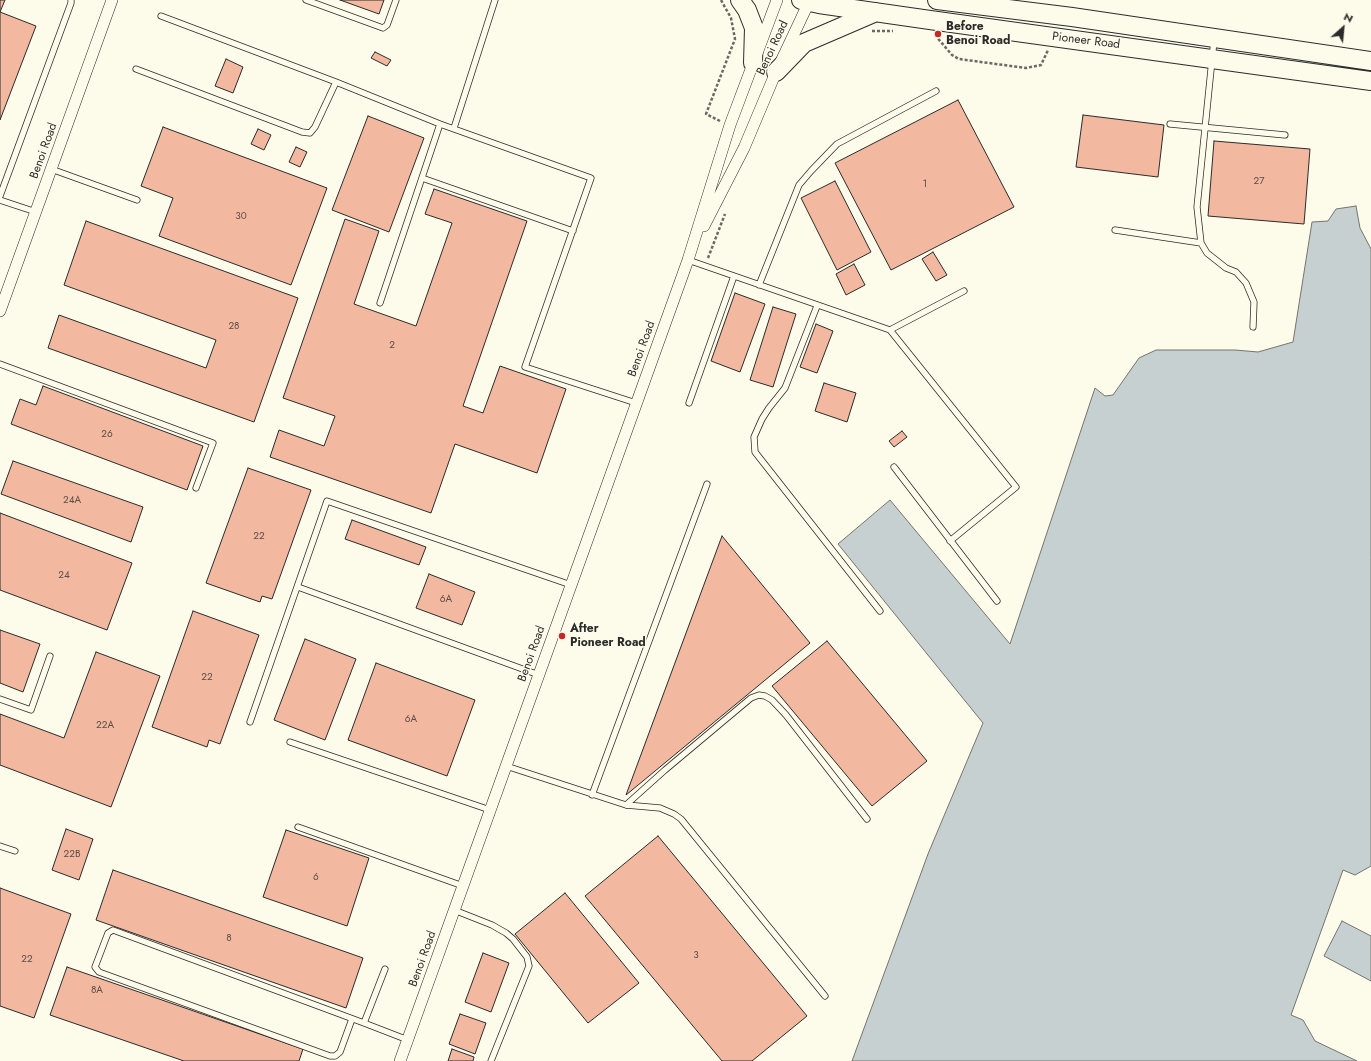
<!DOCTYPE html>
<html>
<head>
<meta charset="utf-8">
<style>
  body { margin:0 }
  #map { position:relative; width:1371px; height:1061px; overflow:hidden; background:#fdfbea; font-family:Jost,sans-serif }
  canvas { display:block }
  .north { position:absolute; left:1323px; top:8px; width:40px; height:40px; -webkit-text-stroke:3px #fdfbea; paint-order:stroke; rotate:27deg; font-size:11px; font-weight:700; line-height:16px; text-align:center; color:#2b2b2b }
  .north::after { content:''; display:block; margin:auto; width:14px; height:18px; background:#2b2b2b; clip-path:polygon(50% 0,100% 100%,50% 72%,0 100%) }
</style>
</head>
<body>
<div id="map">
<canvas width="1371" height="1061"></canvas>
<div class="north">N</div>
</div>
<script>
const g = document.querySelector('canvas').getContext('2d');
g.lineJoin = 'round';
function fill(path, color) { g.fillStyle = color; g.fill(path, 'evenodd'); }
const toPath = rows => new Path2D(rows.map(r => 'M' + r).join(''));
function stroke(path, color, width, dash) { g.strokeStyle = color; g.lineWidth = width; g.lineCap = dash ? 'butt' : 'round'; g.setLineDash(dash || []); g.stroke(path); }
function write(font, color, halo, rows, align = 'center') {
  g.font = font + ' Jost,sans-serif'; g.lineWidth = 3; g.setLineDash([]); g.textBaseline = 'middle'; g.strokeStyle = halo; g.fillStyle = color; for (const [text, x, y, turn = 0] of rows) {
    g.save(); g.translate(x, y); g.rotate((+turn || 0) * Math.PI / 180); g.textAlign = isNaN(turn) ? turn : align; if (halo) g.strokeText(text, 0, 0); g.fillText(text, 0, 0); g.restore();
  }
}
const water = toPath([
  [1356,206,1360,228,1371,249,1371,866,1355,875,1343,870,1291,1015,1303,1020,1315,1041,1357,1061,852,1061,928,854,983,723,838,544,890,500,1010,644,1095,388,1105,396,1113,395,1139,358,1156,350,1235,350,1258,352,1293,342,1312,222,1328,221,1336,209,1356,206],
  [1342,921,1371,936,1371,981,1324,956,1342,921]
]);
const building = toPath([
  [0,0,5,0,0,12,36,26,0,120,0,0],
  [340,0,384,0,379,14,340,0],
  [375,52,391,60,387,66,371,58,375,52],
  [226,59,243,67,233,93,215,86,226,59],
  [958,100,1014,207,891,270,835,163,958,100],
  [1083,115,1164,125,1158,177,1076,167,1083,115],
  [368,116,424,138,389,232,332,210,368,116],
  [163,127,327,188,291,285,159,236,173,198,141,186,163,127],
  [258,129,271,135,264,150,251,144,258,129],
  [1214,141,1310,149,1304,224,1208,216,1214,141],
  [296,147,307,152,300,167,289,162,296,147],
  [835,181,871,252,837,270,801,198,835,181],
  [434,189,527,221,463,406,483,413,500,366,566,389,537,473,455,444,431,513,270,457,279,430,324,446,335,416,283,398,345,219,379,231,354,304,416,326,452,223,425,214,434,189],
  [86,221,298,298,254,422,48,348,59,315,206,368,216,340,64,285,86,221],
  [933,252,947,275,936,281,922,259,933,252],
  [854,264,865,285,846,295,836,274,854,264],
  [735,293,765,304,740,372,711,361,735,293],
  [773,307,796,314,773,387,750,380,773,307],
  [816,324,833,331,817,373,800,367,816,324],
  [824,383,856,393,847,422,815,411,824,383],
  [43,386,203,446,187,490,11,424,20,399,36,405,43,386],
  [902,431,907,437,894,447,889,441,902,431],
  [13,461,143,507,131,542,1,494,13,461],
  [248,468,311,490,272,599,262,596,260,602,206,583,248,468],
  [0,513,132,563,107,630,0,590,0,513],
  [352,520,426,547,419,565,345,539,352,520],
  [722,536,810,643,626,795,722,536],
  [429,574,475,592,462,625,416,608,429,574],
  [193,611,259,635,220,744,209,740,207,747,152,727,193,611],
  [0,630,40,644,23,692,0,683,0,630],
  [305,639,356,659,325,740,274,720,305,639],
  [827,641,927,761,872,806,772,686,827,641],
  [96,652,160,676,111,807,0,765,0,714,64,738,96,652],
  [376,663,475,700,447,776,348,740,376,663],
  [66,829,93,839,79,880,52,870,66,829],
  [286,830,369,858,347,926,263,897,286,830],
  [658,836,807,1016,752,1061,722,1061,585,896,658,836],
  [113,870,363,958,346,1008,96,920,113,870],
  [0,888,71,914,34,1018,0,1006,0,888],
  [565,893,639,983,588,1023,515,934,565,893],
  [483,953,509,963,491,1012,465,1002,483,953],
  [67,967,303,1049,299,1061,184,1061,50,1015,67,967],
  [460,1014,486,1023,475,1054,449,1044,460,1014],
  [452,1049,474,1057,473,1061,448,1061,452,1049]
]);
const path = toPath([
  [872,31,893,31],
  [935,35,952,55,959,59,1026,68,1041,65,1048,50],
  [720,121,706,114,735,39,731,18,721,0],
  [708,258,725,214]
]);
const service = toPath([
  [306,0,383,28,387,25,396,0],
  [161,16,336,82,440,124,591,178,525,367,636,403],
  [1214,40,1197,207,1201,243,1207,253,1226,268,1236,272,1246,283,1254,302,1253,327],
  [136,69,302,132,310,133,315,127,336,82],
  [1170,124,1285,135],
  [454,128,495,0],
  [51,169,137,200],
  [422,178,573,231],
  [0,196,71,3,71,0],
  [0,200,36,212],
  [1115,230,1201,243],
  [688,260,890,330,1016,487,950,541],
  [759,285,799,185,811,171,837,144,936,91],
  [380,303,440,124],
  [817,306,785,388,769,408,762,419,754,437,755,452,880,611],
  [890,330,964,291],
  [0,364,213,443,196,488],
  [689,403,734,276],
  [894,467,997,601],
  [298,587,539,675],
  [0,699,31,710,50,656],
  [250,722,327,501,571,585],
  [290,742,490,810],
  [506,766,626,805,660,808,674,814,681,819,825,996],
  [592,795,707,484],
  [626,805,665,770,745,703,751,698,759,695,765,696,772,700,786,715,867,819],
  [298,827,463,886],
  [0,846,15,851],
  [454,910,492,925,506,933,513,939,527,957,529,966,491,1061],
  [352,1019,340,1052,335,1056,330,1056,99,972,95,967,108,933,113,930,364,1023,408,1040],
  [364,1023,385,969]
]);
const minor = toPath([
  [704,226,744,148,776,72,809,2],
  [0,311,112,0],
  [400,1061,688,260,730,125,777,0]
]);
const primary = toPath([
  [740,0,747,10,754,28,753,63],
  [801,0,819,4,930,20,1371,81],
  [937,0,1072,17,1371,61],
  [776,72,804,43,876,12]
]);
const markers = [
  [938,34,4,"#c62828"],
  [562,636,4,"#c62828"]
];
const numberNames = [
  ["27",1259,182],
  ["1",925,185],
  ["30",241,217],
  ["28",234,327],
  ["2",392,346],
  ["26",107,435],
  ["24A",72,501],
  ["22",259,537],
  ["24",64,576],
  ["6A",446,600],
  ["22",207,678],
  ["6A",411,720],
  ["22A",105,726],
  ["22B",72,855],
  ["6",316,878],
  ["8",229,939],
  ["3",696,956],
  ["22",27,960],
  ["8A",97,991]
];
const poiNames = [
  ["Before",946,27],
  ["Benoi Road",946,41],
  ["After",570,629],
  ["Pioneer Road",570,643]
];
const streetNames = [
  ["Pioneer Road",1086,41,7],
  ["Benoi Road",773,48,-65],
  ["Benoi Road",44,151,-70],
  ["Benoi Road",642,349,-70],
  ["Benoi Road",532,654,-70],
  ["Benoi Road",423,959,-70]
];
fill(water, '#c7d0d0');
stroke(water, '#74746e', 1);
fill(building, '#f2b8a0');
stroke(building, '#2b2b2b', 1);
stroke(service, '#2b2b2b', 7);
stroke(minor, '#2b2b2b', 12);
stroke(primary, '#2b2b2b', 20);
stroke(path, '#6a6964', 2.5, [3, 2]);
stroke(service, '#fdfbea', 5.5);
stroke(minor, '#fdfbea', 11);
stroke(primary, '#fdfbea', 18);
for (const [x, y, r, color] of markers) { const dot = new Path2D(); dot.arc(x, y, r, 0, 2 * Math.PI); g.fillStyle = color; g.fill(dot); stroke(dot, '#fdfbea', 1.5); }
write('10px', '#5d4e48', null, numberNames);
write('bold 12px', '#2b2b2b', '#fdfbea', poiNames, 'left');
write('12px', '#2b2b2b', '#fdfbea', streetNames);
</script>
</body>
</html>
